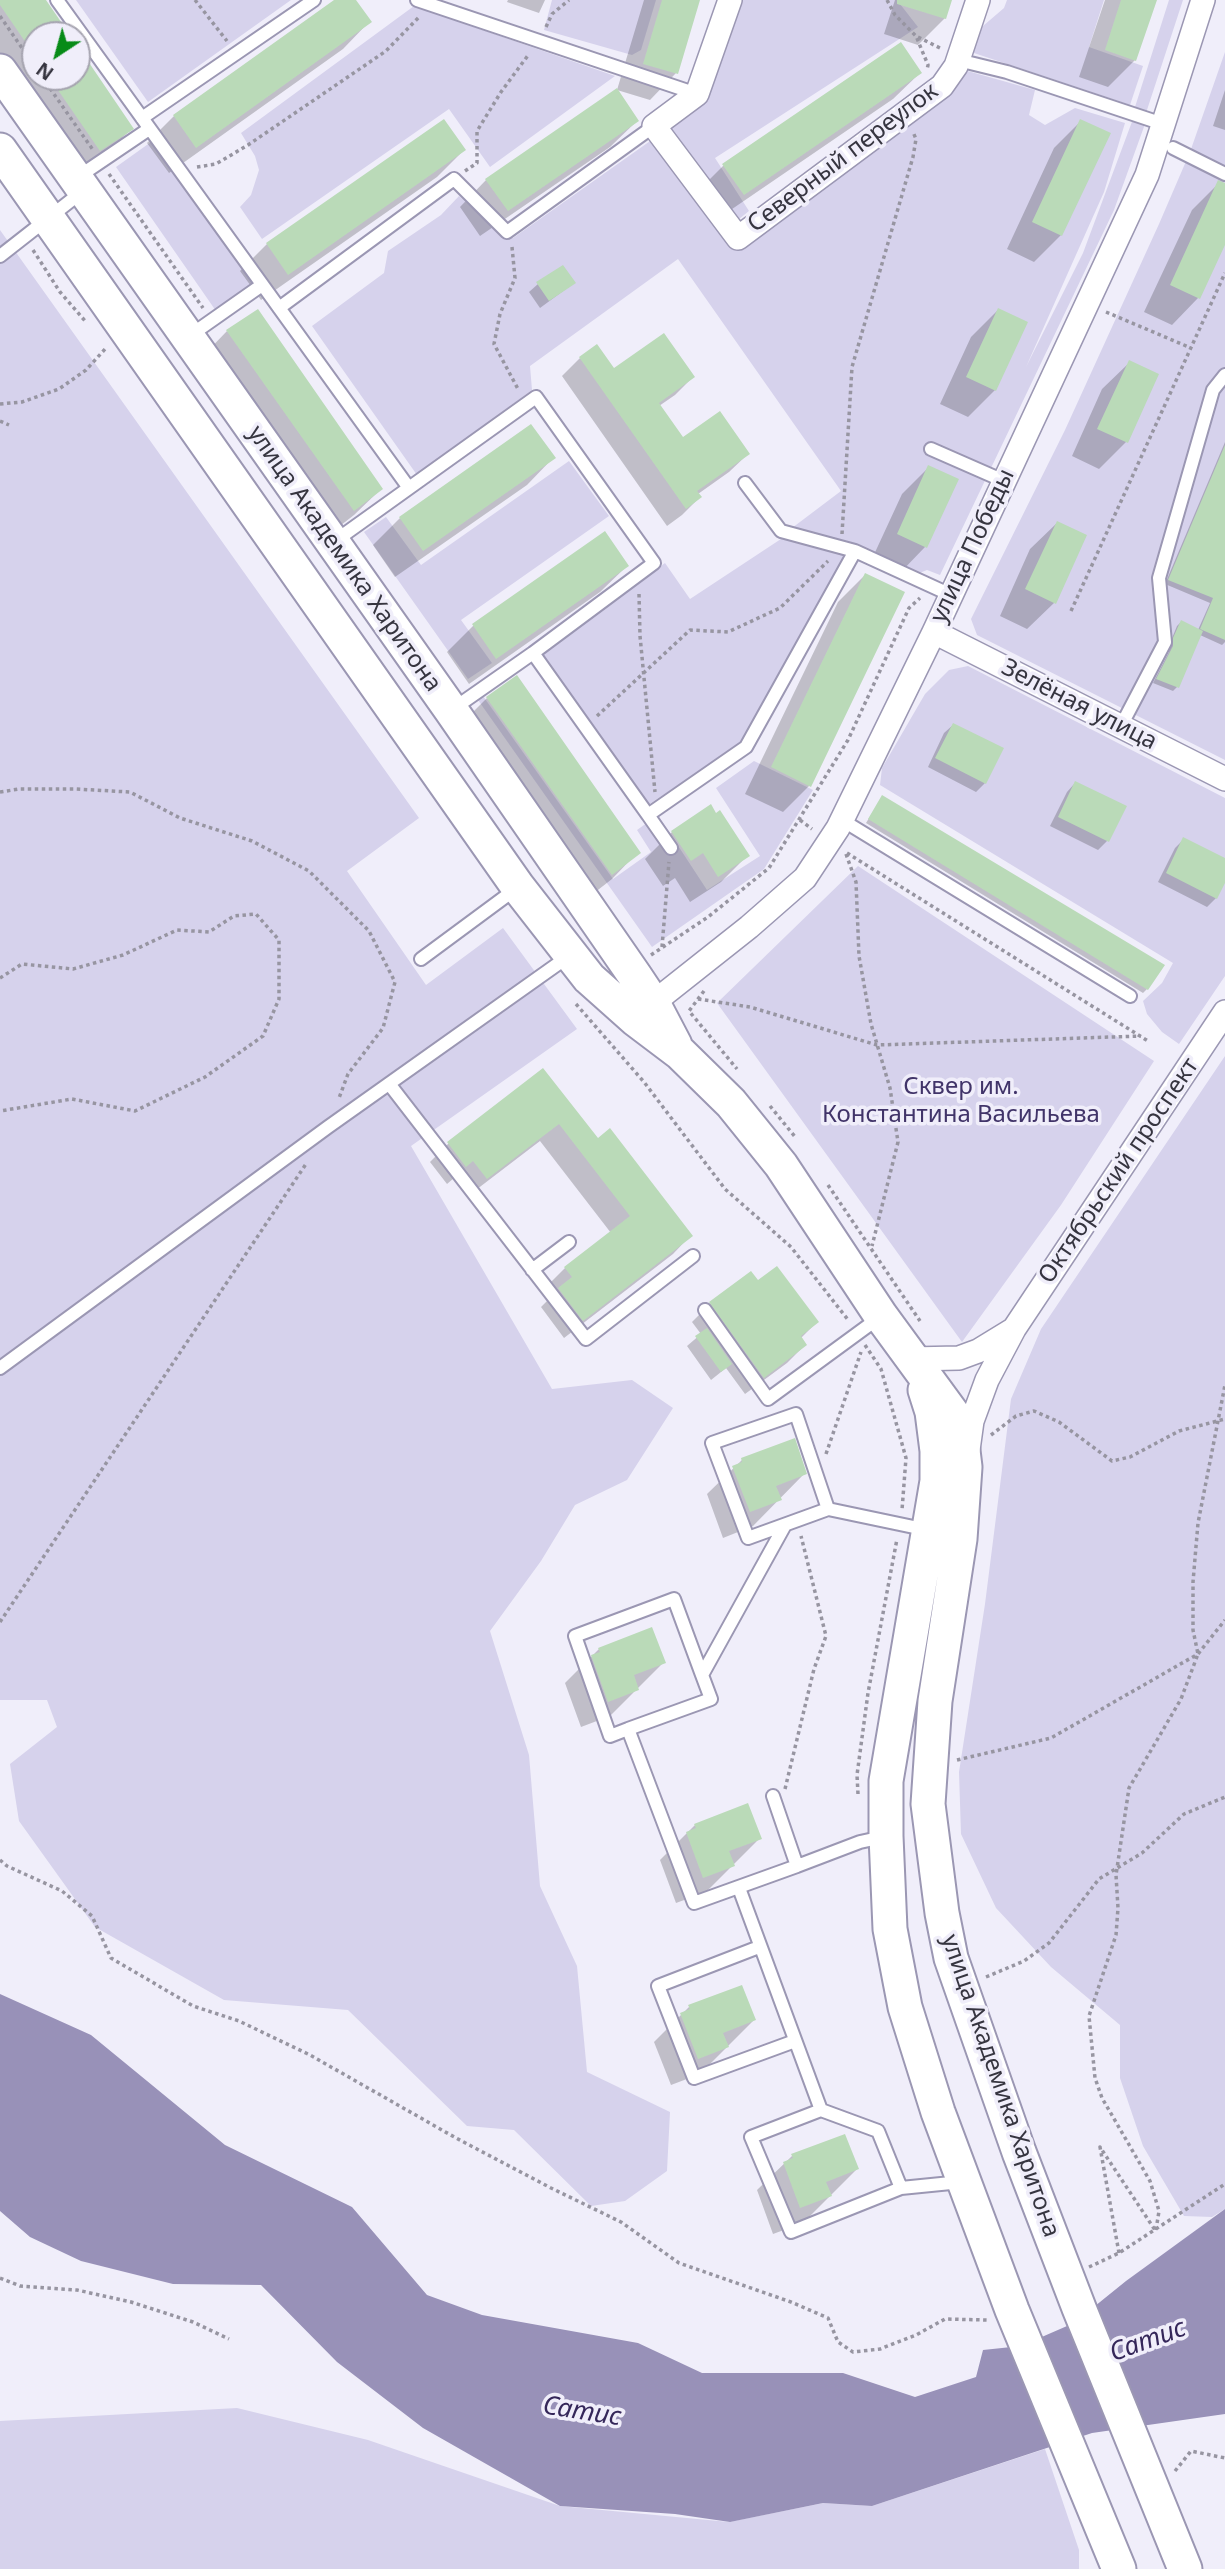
<!DOCTYPE html>
<html>
<head>
<meta charset="utf-8">
<style>
  body { margin:0 }
  #map { position:relative; width:1225px; height:2569px; overflow:hidden; background:#f0eefa; font-family:"Noto Sans",sans-serif }
  canvas { display:block }
  .north { position:absolute; left:21px; top:21px; width:70px; height:70px; box-sizing:border-box; background:#f0eefa; border:2px solid #a6a4b0; border-radius:50%; rotate:216deg; font-size:19px; font-weight:700; line-height:28px; text-align:center; color:#363540 }
  .north::after { content:''; display:block; margin:auto; width:24px; height:32px; background:#078b17; clip-path:polygon(50% 0,100% 100%,50% 72%,0 100%) }
</style>
</head>
<body>
<div id="map">
<canvas width="1225" height="2569"></canvas>
<div class="north">N</div>
</div>
<script>
const g = document.querySelector('canvas').getContext('2d');
g.lineJoin = 'round';
function fill(path, color) { g.fillStyle = color; g.fill(path, 'evenodd'); }
const toPath = rows => new Path2D(rows.map(r => 'M' + r).join(''));
function stroke(path, color, width, dash) { g.strokeStyle = color; g.lineWidth = width; g.lineCap = dash ? 'butt' : 'round'; g.setLineDash(dash || []); g.stroke(path); }
function write(font, color, halo, rows, align = 'center') {
  g.font = font + ' "Noto Sans",sans-serif'; g.lineWidth = 7; g.setLineDash([]); g.textBaseline = 'middle'; g.strokeStyle = halo; g.fillStyle = color; for (const [text, x, y, turn = 0] of rows) {
    g.save(); g.translate(x, y); g.rotate((+turn || 0) * Math.PI / 180); g.textAlign = isNaN(turn) ? turn : align; if (halo) g.strokeText(text, 0, 0); g.fillText(text, 0, 0); g.restore();
  }
}
const green = toPath([
  [76,0,291,0,148,102],
  [552,0,656,0,641,50,632,55,544,30],
  [739,0,901,0,900,4,918,27,715,158,749,211,734,223,665,126],
  [1007,0,1104,0,1089,47,1143,66,1130,105,968,51,983,26,1004,8],
  [1169,0,1183,0,1146,113,1135,107],
  [414,6,615,76,490,167,449,109,262,239,240,207,251,195,259,170,255,156,241,133],
  [1225,52,1225,760,977,635,971,619,1065,430,1159,224,1190,152],
  [964,70,1035,90,1029,115,1045,125,1075,108,1125,123,1104,192,1026,367,1083,253,1133,119,1145,124,1114,210,940,575,927,570,917,574,847,541,792,528,841,491,678,259,530,366,532,390,417,475,312,326,384,273,388,251,441,215,459,196,501,234,513,238,653,139,735,248],
  [151,142,254,285,216,311,116,167],
  [0,230,419,818,347,871,426,985,503,928,577,1029,411,1146,552,1389,632,1380,673,1408,627,1480,575,1505,541,1561,490,1631,529,1755,540,1886,577,1966,587,2072,670,2112,667,2171,625,2201,591,2206,514,2130,467,2126,348,2010,224,2000,95,1927,19,1821,10,1764,57,1727,47,1700,0,1700],
  [569,461,609,516,461,620,492,663,468,679,364,532,386,517,421,565],
  [784,537,846,553,742,743,648,805,541,655,665,563,690,599],
  [968,666,1225,798,1225,976,1179,1044,1162,1032,1147,1014,1143,1001,1162,983,1173,963,880,785,882,768,925,694,949,670],
  [483,696,613,879,651,852,637,830,658,815,707,890,760,856,716,788,754,761,813,790,764,869,652,947,478,700],
  [858,866,1154,1061,1061,1205,962,1342,717,1003],
  [1225,1056,1225,2209,1212,2217,1184,2216,1143,2146,1120,2078,1120,2025,1051,1967,996,1908,961,1834,959,1772,985,1604,1011,1399,1041,1329],
  [237,2408,368,2440,560,2506,729,2522,823,2503,872,2506,1045,2449,1079,2550,1079,2569,0,2569,0,2421]
]);
const water = toPath([
  [0,1994,91,2035,225,2145,352,2207,427,2295,482,2315,638,2343,702,2373,843,2373,915,2397,976,2377,983,2350,1021,2346,1074,2323,1126,2281,1225,2209,1225,2414,1092,2433,872,2506,823,2503,730,2522,675,2514,560,2506,423,2428,337,2362,261,2285,173,2284,81,2261,30,2237,0,2211]
]);
const shadow = toPath([
  [0,0,44,0,68,35,35,35,35,77,77,77,77,48,132,128,105,155,73,177,0,70],
  [337,0,354,0,369,22,343,49,169,173,147,143,174,116],
  [508,0,545,0,539,13,507,2],
  [644,0,698,0,676,73,650,100,617,90],
  [895,0,950,0,945,18,918,45,884,34],
  [1105,0,1155,0,1135,60,1108,87,1079,77],
  [920,73,893,99,716,220,697,192,723,166],
  [1225,90,1225,130,1213,126],
  [637,121,610,147,480,236,460,207,486,180],
  [1081,121,1061,235,1034,262,1007,249,1054,148],
  [464,150,437,177,261,300,240,271,267,244],
  [1218,184,1225,187,1225,241,1198,298,1172,325,1144,312,1192,210],
  [574,283,540,308,529,292,538,284],
  [998,310,995,390,968,417,940,404,971,337],
  [227,331,381,489,354,515,327,536,201,358],
  [580,358,613,370,693,377,675,395,659,406,683,440,748,454,729,472,698,494,700,497,682,515,667,526,562,376],
  [1129,363,1157,375,1126,442,1099,469,1072,456,1102,389],
  [531,426,553,458,527,485,395,577,373,545,400,518],
  [1225,442,1225,642,1222,645,1200,635,1177,687,1173,691,1153,683,1169,652,1170,643,1177,626,1181,622,1198,630,1210,603,1165,584],
  [929,467,925,547,899,574,871,561,902,494],
  [1057,523,1054,603,1027,629,1000,616,1030,549],
  [627,566,600,592,469,684,447,652,473,626],
  [865,575,810,785,783,812,745,794,838,602],
  [487,698,638,852,612,879,585,900,460,725],
  [953,725,985,783,976,792,928,767,944,733],
  [1075,783,1124,807,1107,841,1098,850,1050,826,1067,792],
  [882,797,1162,966,1147,989,1143,993,866,823],
  [715,815,748,855,721,882,690,902,675,878,663,886,645,859,672,832],
  [1184,839,1225,860,1225,879,1216,898,1207,907,1158,882,1175,848],
  [543,1071,597,1141,691,1235,673,1254,564,1338,541,1307,553,1295,547,1286,565,1268,611,1233,540,1141,468,1196,454,1178,447,1184,430,1162,448,1144],
  [751,1273,758,1283,817,1322,800,1339,805,1345,787,1363,745,1394,726,1368,711,1380,687,1346,701,1334,692,1322,710,1304],
  [742,1460,805,1473,753,1526,723,1538,707,1494],
  [599,1649,664,1662,610,1716,581,1727,565,1683],
  [695,1825,760,1838,706,1892,676,1903,660,1860],
  [689,2007,754,2020,700,2074,671,2085,654,2042],
  [792,2156,857,2169,803,2223,773,2234,757,2190]
]);
const building = toPath([
  [0,0,46,0,70,35,35,35,35,56,0,5],
  [334,0,356,0,372,22,196,148,173,115],
  [662,0,700,0,678,74,643,64],
  [897,0,952,0,946,19,897,4],
  [1121,0,1157,0,1136,61,1105,50],
  [901,42,922,73,744,195,722,164],
  [77,45,134,129,100,151,49,77,77,77],
  [617,88,639,121,508,211,485,179],
  [444,119,466,150,288,275,266,243],
  [1080,119,1111,133,1062,236,1032,222],
  [1218,180,1225,183,1225,245,1200,299,1170,285],
  [563,265,576,283,549,301,536,282],
  [998,308,1028,322,996,391,966,377],
  [258,309,383,489,354,511,226,330],
  [664,333,695,377,659,403,683,437,720,411,750,454,697,491,702,497,686,509,579,357,597,344,614,368],
  [1129,360,1159,374,1128,443,1097,429],
  [531,424,556,458,423,551,399,517],
  [1225,445,1225,640,1200,629,1213,598,1168,580],
  [928,465,959,479,927,548,897,534],
  [1057,521,1087,535,1056,604,1025,589],
  [605,531,629,566,496,659,472,624],
  [865,573,905,592,811,787,771,767],
  [1181,620,1203,631,1179,688,1156,679,1173,646,1173,638],
  [517,675,641,853,612,875,486,697],
  [953,723,1004,748,986,784,935,758],
  [1075,781,1127,806,1109,842,1058,817],
  [882,795,1165,965,1148,990,868,819],
  [711,804,716,813,720,810,750,856,718,877,703,853,691,861,671,831],
  [1183,837,1225,858,1225,883,1217,899,1166,873],
  [543,1068,598,1138,610,1128,693,1236,583,1321,558,1288,572,1277,564,1267,630,1216,559,1124,487,1179,473,1161,466,1167,447,1142],
  [777,1266,819,1322,801,1336,807,1345,764,1378,709,1302,751,1271,758,1280],
  [707,1328,732,1364,721,1372,695,1336],
  [795,1438,807,1474,776,1486,782,1500,750,1512,732,1466,742,1462,741,1458],
  [652,1627,666,1663,634,1675,639,1690,608,1702,591,1655,600,1652,598,1648],
  [748,1803,762,1839,729,1851,735,1866,703,1878,686,1832,696,1828,694,1824],
  [742,1985,756,2020,723,2033,729,2047,698,2059,680,2013,690,2009,688,2005],
  [845,2134,859,2169,826,2182,832,2196,800,2208,783,2162,793,2158,791,2154]
]);
const path = toPath([
  [195,0,227,41],
  [887,0,895,15,916,36,928,65,927,70],
  [0,16,35,67],
  [546,27,552,14,569,0],
  [918,37,942,49],
  [42,77,93,150],
  [197,167,216,164,248,145,386,51,420,16],
  [465,171,477,163,477,131,501,92,529,54],
  [109,174,203,308],
  [512,247,515,278,500,314,494,344,518,389],
  [33,250,60,292,86,322],
  [1106,312,1191,348],
  [0,404,22,402,59,389,86,370,106,348],
  [0,421,9,425],
  [842,534,852,367,913,157,916,139,913,132],
  [639,594,640,636,655,792],
  [1071,611,1225,273],
  [597,716,690,630,728,632,780,608,828,561],
  [0,792,19,789,75,789,130,792,180,818,252,841,309,871,369,931,395,982,383,1028,348,1074,339,1098],
  [800,820,812,829],
  [847,853,1148,1041],
  [846,854,856,882,859,956,871,1024,890,1088,898,1142,872,1246],
  [662,947,669,862],
  [651,955,708,917,769,868,848,740,909,608,920,598],
  [0,978,22,964,73,969,123,955,177,930,209,932,234,916,256,914,279,940,279,999,263,1036,205,1077,135,1111,72,1099,0,1111],
  [704,991,689,1011,737,1069],
  [698,999,750,1007,877,1045,1141,1036],
  [576,1004,644,1082,725,1189,791,1247,849,1321],
  [770,1106,796,1138],
  [828,1185,920,1321],
  [865,1345,881,1369,906,1458,902,1510],
  [991,1435,1016,1416,1034,1411,1059,1422,1112,1461,1130,1457,1179,1431,1225,1419],
  [826,1454,861,1352],
  [0,1622,306,1164],
  [957,1760,1051,1738,1198,1654,1225,1620],
  [785,1789,814,1669,826,1636,801,1536],
  [858,1794,857,1775,868,1693,897,1539],
  [0,1860,7,1866,62,1891,92,1916,111,1958,193,2006,239,2021,310,2055,456,2138,551,2188,621,2222,679,2263,791,2302,828,2318,838,2342,853,2352,880,2349,916,2335,945,2319,988,2320],
  [986,1977,1024,1961,1049,1943,1099,1879,1142,1853,1184,1814,1225,1797],
  [1156,2230,1159,2211,1150,2181,1102,2098,1095,2078,1089,2016,1116,1935,1118,1908,1116,1875,1129,1788,1181,1699,1198,1654,1193,1630,1193,1582,1198,1523,1225,1385],
  [1119,2253,1100,2147,1155,2230],
  [1089,2267,1119,2253,1225,2184],
  [0,2278,20,2286,77,2290,131,2302,193,2322,229,2339],
  [1175,2471,1191,2451,1225,2458]
]);
const lane = toPath([
  [57,0,409,488,536,397,654,563,533,653,648,815,746,747,855,551,951,595],
  [417,0,697,94],
  [958,60,1007,72,1163,124],
  [142,118,314,0],
  [1173,148,1225,174],
  [75,179,149,129],
  [0,256,83,191],
  [279,308,454,179,507,232,654,126],
  [188,337,262,285],
  [931,449,1004,481],
  [745,483,781,531,855,551],
  [335,541,409,488],
  [453,709,533,653],
  [1121,726,1165,642,1159,578,1213,390,1225,375],
  [648,815,671,848],
  [842,820,1130,996],
  [421,959,517,888],
  [390,1085,586,1339,693,1256],
  [532,1270,569,1242],
  [705,1310,768,1399,880,1317],
  [0,1368,328,1127,569,956],
  [828,1509,796,1414,712,1443,748,1538,828,1509,928,1530],
  [628,1729,610,1736,575,1636,674,1599,702,1675],
  [773,1796,797,1866,694,1903,628,1729,711,1699,702,1675,785,1525],
  [797,1866,860,1842,883,1837],
  [739,1888,821,2110,751,2137,791,2232,901,2188,961,2182],
  [759,1947,658,1986,694,2078,795,2041],
  [821,2110,878,2131,901,2188]
]);
const street = toPath([
  [730,0,697,94,654,126,738,238,942,86,956,66,978,0],
  [934,632,1225,779],
  [653,1003,749,927,805,878,838,828,934,632,1147,175,1203,0],
  [910,1359,959,1358,978,1351,1014,1329],
  [968,1450,972,1421,987,1380,1014,1329,1225,1012]
]);
const secondary = toPath([
  [0,71,451,710,635,976,653,1003,675,1045],
  [0,150,518,887,589,978,635,1019,680,1053,731,1103,781,1165,881,1316,952,1413,961,1434,965,1467,960,1539,935,1701,928,1804,942,1913,951,1958,1019,2152,1079,2308,1185,2569],
  [925,1390,932,1412,937,1451,937,1481,886,1781,886,1836,890,1929,905,2007,938,2112,1012,2310,1119,2569]
]);
const streetNames = [
  ["Северный переулок",843,158,-37],
  ["улица Победы",973,546,-65],
  ["улица Академика Харитона",344,559,55],
  ["Зелёная улица",1079,705,27],
  ["Октябрьский проспект",1119,1171,-56],
  ["улица Академика Харитона",1000,2086,71]
];
const parkNames = [
  ["Сквер им.",961,1087],
  ["Константина Васильева",961,1115]
];
const waterNames = [
  ["Сатис",1148,2341,-20],
  ["Сатис",582,2412,9]
];
fill(green, '#d6d2ec');
fill(water, '#9891b8');
fill(shadow, '#0003');
fill(building, '#badab8');
stroke(lane, '#9b97b3', 16);
stroke(street, '#9b97b3', 26);
stroke(secondary, '#9b97b3', 37);
stroke(path, '#9795a1', 3.5, [3.5, 3.5]);
stroke(lane, '#fff', 12);
stroke(street, '#fff', 23);
stroke(secondary, '#fff', 33);
write('24px', '#363540', '#f0eefa', streetNames);
write('24px', '#413469', '#f0eefa', parkNames);
write('italic 26px', '#35275a', '#f0eefa', waterNames);
</script>
</body>
</html>
